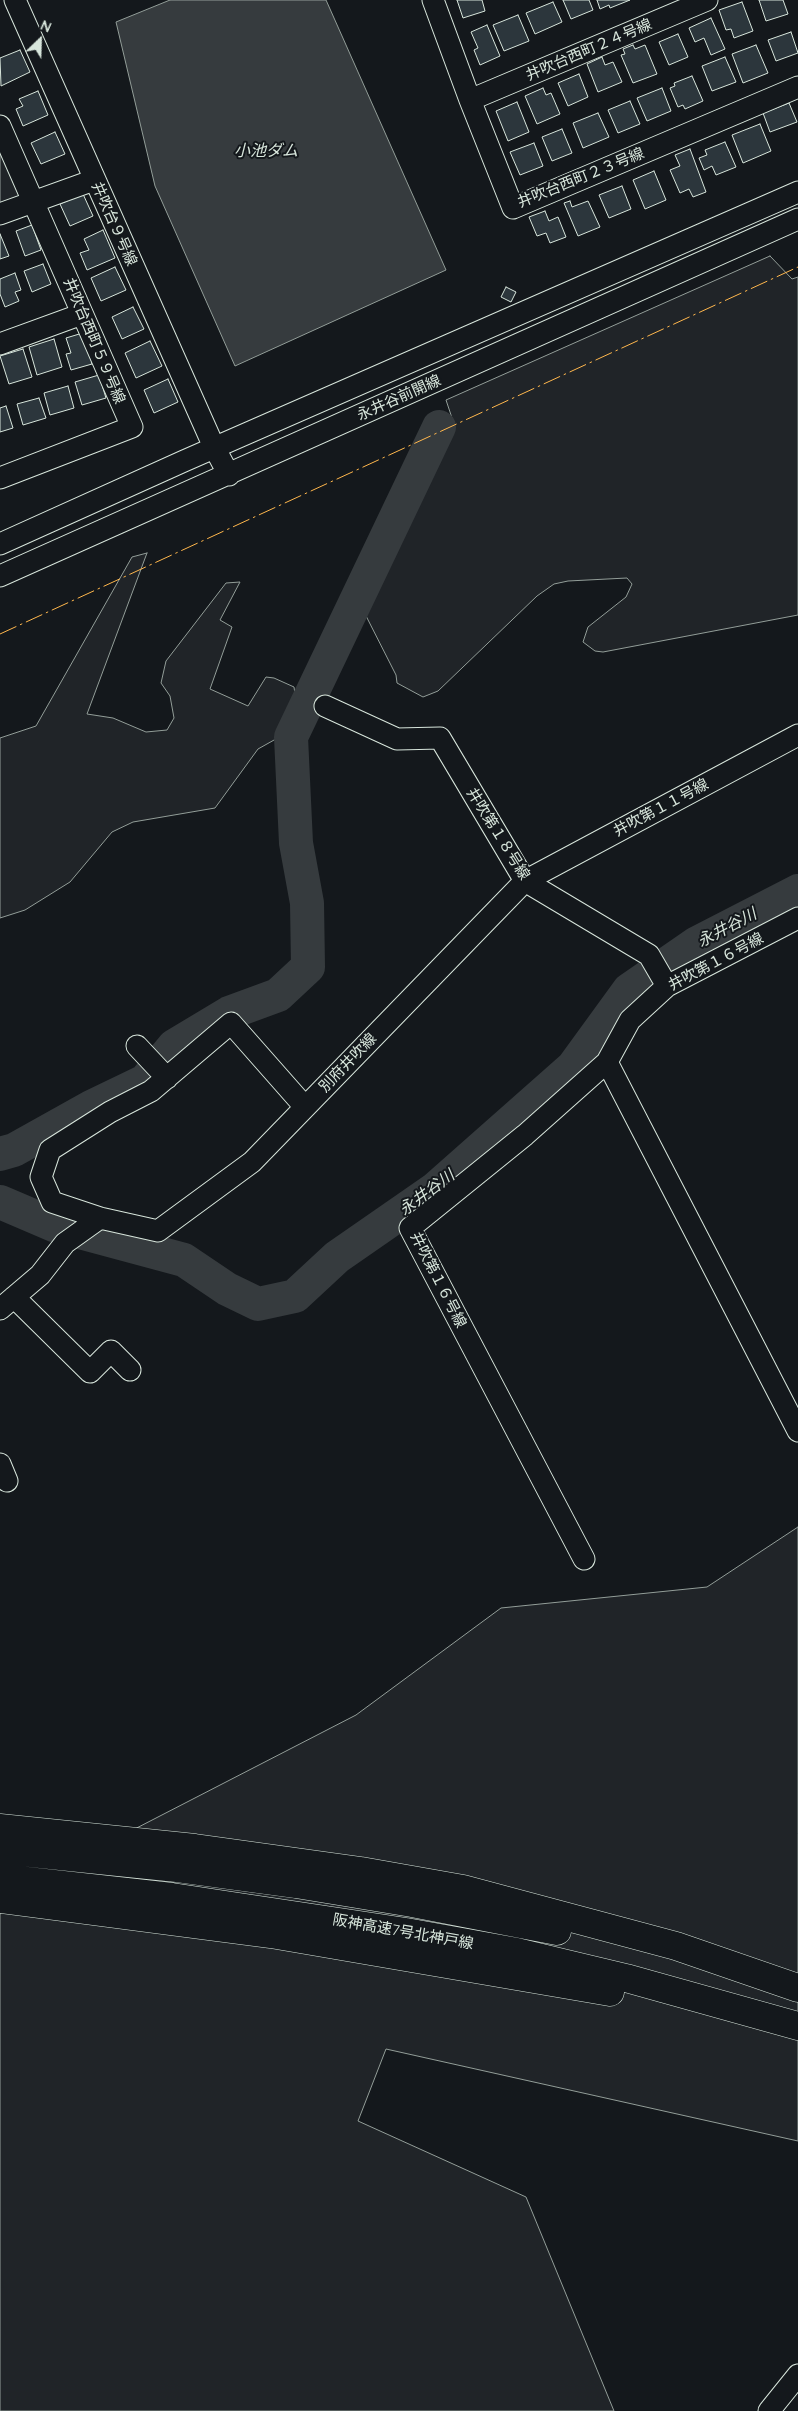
<!DOCTYPE html>
<html>
<head>
<meta charset="utf-8">
<style>
  body { margin:0 }
  #map { position:relative; width:798px; height:2411px; overflow:hidden; background:#14181c; font-family:Quicksand,sans-serif }
  canvas { display:block }
  .north { position:absolute; left:15px; top:15px; width:50px; height:50px; -webkit-text-stroke:4px #14181c; paint-order:stroke; rotate:24deg; font-size:14px; font-weight:700; line-height:20px; text-align:center; color:#d8e6dc }
  .north::after { content:''; display:block; margin:auto; width:18px; height:22px; background:#d8e6dc; clip-path:polygon(50% 0,100% 100%,50% 72%,0 100%) }
</style>
</head>
<body>
<div id="map">
<canvas width="798" height="2411"></canvas>
<div class="north">N</div>
</div>
<script>
const g = document.querySelector('canvas').getContext('2d');
g.lineJoin = 'round';
function fill(path, color) { g.fillStyle = color; g.fill(path, 'evenodd'); }
const toPath = rows => new Path2D(rows.map(r => 'M' + r).join(''));
function stroke(path, color, width, dash) { g.strokeStyle = color; g.lineWidth = width; g.lineCap = dash ? 'butt' : 'round'; g.setLineDash(dash || []); g.stroke(path); }
function write(font, color, halo, rows, align = 'center') {
  g.font = font + ' Quicksand,"Noto Sans JP",sans-serif'; g.lineWidth = 4; g.setLineDash([]); g.textBaseline = 'middle'; g.strokeStyle = halo; g.fillStyle = color; for (const [text, x, y, turn = 0] of rows) {
    g.save(); g.translate(x, y); g.rotate((+turn || 0) * Math.PI / 180); g.textAlign = isNaN(turn) ? turn : align; if (halo) g.strokeText(text, 0, 0); g.fillText(text, 0, 0); g.restore();
  }
}
const green = toPath([
  [0,126,33,201,0,214,0,126],
  [770,256,792,279,798,277,798,615,603,652,595,651,583,642,588,627,626,597,632,584,627,578,568,581,554,584,537,596,438,691,423,697,397,683,396,675,362,608,453,421,446,400,770,256],
  [147,553,87,714,113,718,146,732,167,730,174,718,170,696,161,683,166,661,226,583,240,582,220,620,232,627,210,689,248,706,266,677,274,678,294,687,296,701,283,735,258,749,215,808,133,822,112,832,70,882,25,910,0,918,0,738,36,726,132,557,147,553],
  [798,1527,798,2141,386,2049,358,2121,526,2197,614,2411,0,2411,0,1914,59,1868,356,1715,501,1608,707,1587,798,1527]
]);
const water = toPath([
  [170,0,326,0,446,270,235,366,155,186,116,22,170,0]
]);
const river = toPath([
  [0,1154,14,1150,91,1107,145,1081,174,1046,229,1013,278,995,308,967,307,903,296,843,291,737,439,427],
  [0,1202,54,1225,184,1260,227,1289,258,1304,295,1296,337,1257,435,1189,573,1067,629,990,697,943,798,891]
]);
const building = toPath([
  [457,0,482,0,485,11,463,18,457,0],
  [563,0,589,0,593,10,571,19,563,0],
  [597,0,630,0,610,8,609,5,600,9,597,0],
  [759,0,783,0,788,14,766,21,759,0],
  [553,2,562,22,535,34,526,13,553,2],
  [742,2,753,31,734,38,731,29,726,30,719,10,742,2],
  [518,15,529,41,504,51,493,25,518,15],
  [711,18,725,49,711,55,704,38,695,42,689,28,711,18],
  [487,25,500,56,480,65,474,50,478,48,471,32,487,25],
  [791,32,798,53,776,61,768,40,791,32],
  [678,34,688,57,669,65,659,42,678,34],
  [633,45,635,49,645,45,657,74,633,83,621,55,625,54,623,49,633,45],
  [756,45,768,73,743,83,732,54,756,45],
  [20,50,30,72,1,86,0,58,20,50],
  [602,57,605,65,613,62,622,82,598,92,587,64,602,57],
  [725,57,736,82,712,91,702,66,725,57],
  [579,74,588,97,568,106,558,83,579,74],
  [692,76,703,101,685,109,683,105,678,107,670,88,675,86,674,83,692,76],
  [543,88,546,95,551,93,560,114,537,124,525,96,543,88],
  [662,88,671,111,647,121,637,98,662,88],
  [38,91,48,115,23,126,16,109,23,106,19,99,38,91],
  [630,101,640,124,618,133,608,110,630,101],
  [517,102,529,132,508,141,496,111,517,102],
  [789,103,797,122,770,132,763,113,789,103],
  [598,113,609,137,583,148,573,123,598,113],
  [760,124,771,151,743,163,732,135,760,124],
  [562,129,572,153,552,161,542,137,562,129],
  [55,132,65,154,41,164,31,143,55,132],
  [725,142,736,167,716,175,712,166,704,170,699,158,707,155,705,150,725,142],
  [534,143,543,166,520,175,510,152,534,143],
  [690,149,706,192,693,197,689,189,680,193,670,170,680,166,675,155,690,149],
  [654,171,666,200,645,209,633,180,654,171],
  [622,186,631,209,609,218,599,195,622,186],
  [83,194,93,216,70,226,60,204,83,194],
  [570,201,572,207,588,201,600,227,578,236,564,203,570,201],
  [545,211,549,221,558,217,566,237,550,243,546,233,537,236,529,217,545,211],
  [32,225,41,250,25,256,16,231,32,225],
  [103,230,115,258,87,270,80,253,89,250,84,239,103,230],
  [0,234,9,256,0,259,0,234],
  [43,264,51,284,32,292,24,271,43,264],
  [115,267,126,290,101,301,91,278,115,267],
  [15,273,21,290,15,292,19,301,5,307,0,294,0,279,15,273],
  [506,287,516,292,511,302,501,297,506,287],
  [133,307,144,329,122,339,112,317,133,307],
  [86,332,92,364,71,370,66,354,71,353,66,338,86,332],
  [54,339,62,367,37,375,29,347,54,339],
  [150,341,162,366,136,378,125,353,150,341],
  [23,349,32,377,9,384,0,356,23,349],
  [99,375,106,398,82,405,75,382,99,375],
  [168,379,178,402,154,413,144,390,168,379],
  [68,386,74,408,50,415,44,393,68,386],
  [39,398,46,418,23,425,17,404,39,398],
  [6,406,13,428,0,432,0,408,6,406]
]);
const minor = toPath([
  [15,0,214,447,229,475],
  [433,0,470,100,513,208,798,87],
  [470,100,707,0],
  [0,126,132,427,0,478],
  [0,214,94,180],
  [0,344,82,314],
  [0,544,184,461,798,192],
  [0,576,798,219],
  [325,706,397,739,440,738,525,881,649,955,667,986],
  [137,1046,167,1078],
  [607,1062,798,1431],
  [305,1107,231,1023,151,1091,110,1112,50,1150,41,1177,52,1202,100,1218,158,1231,252,1162,525,881,798,735],
  [14,1297,90,1372,111,1351,130,1370],
  [0,1309,40,1275,65,1243,100,1218],
  [0,1464,7,1481],
  [584,1559,410,1228,525,1135,607,1062,630,1020,667,986,798,918],
  [769,2411,798,2375]
]);
const highway = toPath([
  [0,1828,195,1848,361,1871,463,1889,676,1946,798,1988],
  [0,1850,177,1868,296,1884,412,1903,557,1931],
  [0,1878,172,1897,406,1932,517,1952,626,1978,798,2026],
  [0,1899,271,1934,610,1992]
]);
const power = toPath([
  [0,634,798,267]
]);
const streetNames = [
  ["井吹台西町２４号線",589,50,-23],
  ["井吹台西町２３号線",581,178,-22],
  ["井吹台９号線",114,224,66],
  ["井吹台西町５９号線",94,341,67],
  ["永井谷前開線",399,398,-24],
  ["井吹第１１号線",661,808,-28],
  ["井吹第１８号線",498,834,58],
  ["井吹第１６号線",716,962,-28],
  ["別府井吹線",348,1063,-46],
  ["井吹第１６号線",438,1280,63],
  ["阪神高速7号北神戸線",403,1932,10]
];
const waterNames = [
  ["小池ダム",266,151],
  ["永井谷川",727,928,-28],
  ["永井谷川",427,1193,-37]
];
fill(green, '#202428');
stroke(green, '#939e99', 1);
fill(water, '#363b3e');
stroke(water, '#939e99', 1);
stroke(river, '#363b3e', 34);
fill(building, '#2c363c');
stroke(building, '#d8e6dc', 1);
stroke(minor, '#d8e6dc', 23);
stroke(highway, '#d8e6dc', 29);
stroke(minor, '#14181c', 21);
stroke(highway, '#14181c', 28);
stroke(power, '#ffb74d', 1, [18, 4, 2.5, 4]);
write('15px', '#d8e6dc', '#14181c', streetNames);
write('italic 16px', '#d8e6dc', '#14181c', waterNames);
</script>
</body>
</html>
